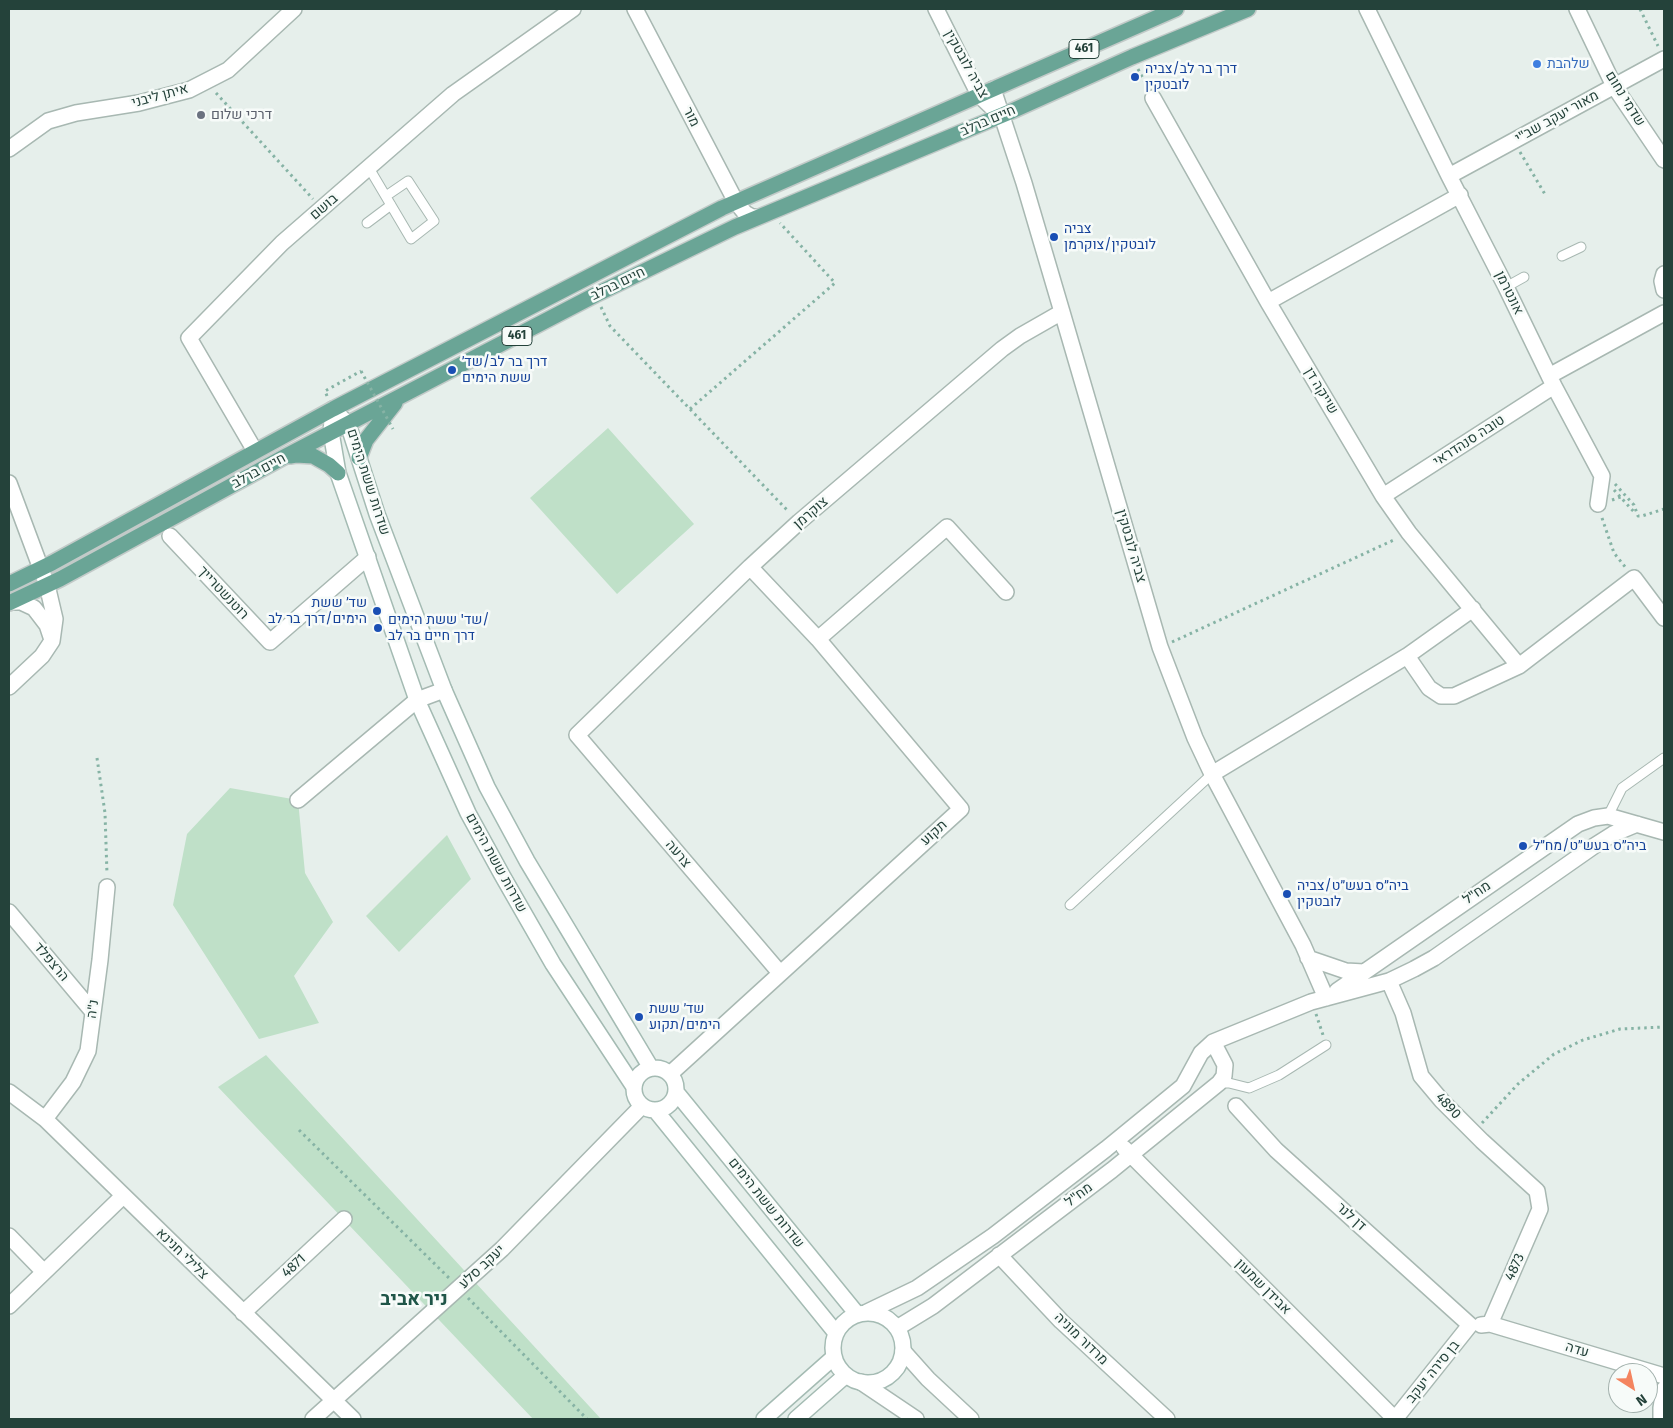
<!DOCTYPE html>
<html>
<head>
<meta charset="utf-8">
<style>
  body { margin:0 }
  #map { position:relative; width:1673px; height:1428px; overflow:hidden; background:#e6efeb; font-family:"Fira Sans",sans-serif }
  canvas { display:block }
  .frame { position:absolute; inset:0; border:10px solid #24423a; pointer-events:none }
  .north { position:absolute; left:1608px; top:1363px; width:50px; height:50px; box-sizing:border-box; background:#f7fbf9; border:1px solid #a3b1ad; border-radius:50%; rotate:145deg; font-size:14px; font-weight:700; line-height:20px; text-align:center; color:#24423a }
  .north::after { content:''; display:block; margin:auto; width:18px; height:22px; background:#f4845f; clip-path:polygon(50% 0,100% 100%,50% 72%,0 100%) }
</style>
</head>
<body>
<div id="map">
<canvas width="1673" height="1428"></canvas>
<div class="frame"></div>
<div class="north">N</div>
</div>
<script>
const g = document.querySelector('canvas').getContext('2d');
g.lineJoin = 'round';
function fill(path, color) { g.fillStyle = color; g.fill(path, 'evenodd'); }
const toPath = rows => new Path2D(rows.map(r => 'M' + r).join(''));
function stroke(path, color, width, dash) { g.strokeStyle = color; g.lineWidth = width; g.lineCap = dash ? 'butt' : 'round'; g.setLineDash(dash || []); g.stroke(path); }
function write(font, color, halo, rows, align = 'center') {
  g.font = font + ' "Fira Sans",Heebo,sans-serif'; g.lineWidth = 5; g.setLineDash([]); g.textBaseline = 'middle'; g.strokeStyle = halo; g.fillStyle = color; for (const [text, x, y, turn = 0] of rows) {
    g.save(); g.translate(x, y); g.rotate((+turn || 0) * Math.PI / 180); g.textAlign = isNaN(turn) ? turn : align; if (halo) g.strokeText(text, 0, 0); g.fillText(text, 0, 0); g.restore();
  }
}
const green = toPath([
  [608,428,694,524,617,594,530,498],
  [230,788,298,800,305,873,333,922,294,976,319,1023,259,1039,173,905,187,834],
  [447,835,471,879,399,952,366,916],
  [266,1055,601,1419,533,1419,218,1087]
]);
const path = toPath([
  [1640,9,1658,46],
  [1138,69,1147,86],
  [216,93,313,199],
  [1520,152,1546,196],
  [601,307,610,326,788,511],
  [327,396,325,391,361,371],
  [690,409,835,283,780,223],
  [1615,484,1634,505,1638,516,1642,516,1664,509],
  [1614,490,1635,513],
  [1612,500,1621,497],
  [1602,518,1614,553,1626,568],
  [1172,642,1396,539],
  [97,758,105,813,107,874],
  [1316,1014,1323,1035],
  [1482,1123,1518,1084,1554,1054,1583,1040,1620,1029,1664,1027],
  [299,1130,450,1279],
  [468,1298,587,1419]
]);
const lane = toPath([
  [369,168,411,239,434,221,408,181,386,196],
  [367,223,391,205],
  [1562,256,1581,247],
  [1506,287,1524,277],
  [1608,816,1622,788,1664,758],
  [1070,905,1212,774],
  [1219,1083,1229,1083,1249,1088,1279,1075,1326,1045]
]);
const street = toPath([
  [635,9,736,202,745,213,752,217,756,217],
  [936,9,979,95,1001,116],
  [1367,9,1449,176,1506,287,1554,386,1602,476,1598,504],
  [1577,9,1614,86,1664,160],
  [993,89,1024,183,1062,312,1160,647,1195,738,1212,774,1303,945,1326,998],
  [1153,98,1268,302,1383,496,1409,533,1519,666],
  [9,149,48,121,76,113,139,103,189,90,228,70,294,9],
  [1449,176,1664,59],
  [1664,274,1662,281,1664,290],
  [1268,302,1460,195],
  [1549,376,1664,313],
  [255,451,189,338,282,243,453,94,573,9],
  [9,483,47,585,55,619,52,641,42,656,9,687],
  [1383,496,1554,386],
  [170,536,270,642,368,557],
  [12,602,21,602,34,608,47,625,52,640],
  [818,639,947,527,1006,592],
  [1407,656,1429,688,1441,696,1454,696,1519,666,1634,578,1664,618],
  [1212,774,1407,656,1473,609],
  [298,800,417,700,444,690],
  [9,912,93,1012],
  [1308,958,1346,971,1364,972],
  [780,973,577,735,750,567,799,522,1002,349,1020,336,1062,312],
  [1389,981,1403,1013,1421,1076,1442,1101,1482,1141,1537,1191,1540,1209,1490,1324],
  [1337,991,1578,824,1594,818,1608,816,1664,832],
  [670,1074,961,809,818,639,750,567],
  [9,1092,45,1119,353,1419],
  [1236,1106,1276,1150,1470,1325],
  [45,1119,73,1082,88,1051,100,960,107,887],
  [1124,1148,1395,1419],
  [9,1236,44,1272],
  [999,1255,1061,1321,1167,1419],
  [9,1306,123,1196],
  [867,1312,917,1288,993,1236,1106,1149,1183,1086,1201,1053,1213,1042,1311,1002,1389,981,1414,969,1434,958,1594,846,1613,834,1637,824],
  [243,1313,344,1219],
  [1481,1325,1490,1324,1664,1376],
  [897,1328,933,1306,1112,1170,1219,1083,1224,1076,1225,1065,1213,1042],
  [903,1351,928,1379,971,1419],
  [861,1382,916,1419],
  [313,1419,502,1249,642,1106],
  [1395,1419,1470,1325],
  [1661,1419,1661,1408,1664,1389]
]);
const secondary = toPath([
  [333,409,331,432,338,473,417,700,468,813,502,875,553,964,634,1087],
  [339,415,348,424,377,514,444,690,487,787,527,861,651,1068],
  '634 1089a21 21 0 1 1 42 0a21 21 0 1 1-42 0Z',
  [676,1092,857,1314],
  [656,1111,836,1333],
  '833 1348a35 35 0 1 1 70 0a35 35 0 1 1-70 0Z',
  [764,1419,834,1357],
  [796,1419,846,1375]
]);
const primary = toPath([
  [290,456,296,455,313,456,329,465,338,473],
  [359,458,366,440,395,403],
  [9,584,52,563,333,409,722,208,1176,9],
  [9,603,60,579,282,458,595,295,735,227,1012,111,1132,57,1248,9]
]);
const pathBridge = toPath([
  [361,371,393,429]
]);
const markers = [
  [1537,64,5,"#3f7fe0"],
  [1135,77,5,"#1a4fb4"],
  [201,115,5,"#6b7280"],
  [1054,237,5,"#1a4fb4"],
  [452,370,5,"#1a4fb4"],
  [377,611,5,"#1a4fb4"],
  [378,628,5,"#1a4fb4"],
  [1523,846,5,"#1a4fb4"],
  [1287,894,5,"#1a4fb4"],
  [639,1017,5,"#1a4fb4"]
];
const shields = [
  [1084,49,30],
  [517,336,30]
];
const shieldNames = [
  ["461",1084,49],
  ["461",517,336]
];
const streetNames = [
  ["צביה לובטקין",966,64,61],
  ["איתן ליבני",160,96,-15],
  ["שדמי נחום",1625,99,58],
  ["מור",691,117,63],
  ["מאור יעקב שב\"י",1557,117,-29],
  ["חיים ברלב",988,121,-23],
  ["בושם",324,207,-41],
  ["חיים ברלב",618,284,-26],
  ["אונטרמן",1509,293,64],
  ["שייקה דן",1321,391,59],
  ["טובה סנהדראי",1469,441,-33],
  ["חיים ברלב",259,471,-28],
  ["שדרות ששת הימים",368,482,72],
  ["צוקרמן",811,513,-41],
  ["צביה לובטקין",1131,546,74],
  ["רוטנשטרייך",223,593,47],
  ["תקוע",934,833,-42],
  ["צרעה",678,854,50],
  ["שדרות ששת הימים",496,863,61],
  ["מח\"ל",1477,893,-35],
  ["הרצפלד",51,962,50],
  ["נ\"ה",93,1009,-82],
  ["4890",1448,1106,47],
  ["מח\"ל",1079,1195,-37],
  ["שדרות ששת הימים",766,1203,51],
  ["דן לנר",1351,1217,42],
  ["צלילי חנינא",182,1254,44],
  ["4871",294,1266,-43],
  ["יעקב סלע",482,1267,-43],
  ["4873",1515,1267,-66],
  ["אבידן שמעון",1263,1287,45],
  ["מרדור מוניה",1081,1339,44],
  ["עדה",1577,1350,17],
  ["בן סירה יעקב",1433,1372,-51]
];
const shopNames = [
  ["שלהבת",1547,64]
];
const transitNames = [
  ["דרך בר לב/צביה",1145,69],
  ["לובטקין",1145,85],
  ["צביה",1064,229],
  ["לובטקין/צוקרמן",1064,245],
  ["דרך בר לב/שד׳",462,362],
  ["ששת הימים",462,378],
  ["שד׳ ששת",367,603,"right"],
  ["הימים/דרך בר לב",367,619,"right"],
  ["שד' ששת הימים/",388,620],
  ["דרך חיים בר לב",388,636],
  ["ביה״ס בעש״ט/מח״ל",1533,846],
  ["ביה״ס בעש״ט/צביה",1297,886],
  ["לובטקין",1297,902],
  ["שד׳ ששת",649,1009],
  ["הימים/תקוע",649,1025]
];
const worshipNames = [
  ["דרכי שלום",211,115]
];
const districtNames = [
  ["ניר אביב",414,1300]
];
fill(green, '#bfe0c8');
stroke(lane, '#a8b8b2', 11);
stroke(street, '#a8b8b2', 18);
stroke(secondary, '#a4bbb3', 18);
stroke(primary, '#c2cac8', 18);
stroke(path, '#86b3a5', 3, [2.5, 4]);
stroke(lane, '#fff', 9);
stroke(street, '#fff', 15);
stroke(secondary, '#fff', 15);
stroke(primary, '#6aa596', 15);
stroke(pathBridge, '#86b3a5', 3, [2.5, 4]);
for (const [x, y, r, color] of markers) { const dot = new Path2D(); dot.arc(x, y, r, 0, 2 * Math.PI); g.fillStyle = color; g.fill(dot); stroke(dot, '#f7fbf9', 2); }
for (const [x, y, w] of shields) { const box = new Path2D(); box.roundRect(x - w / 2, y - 9.5, w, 19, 4); g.fillStyle = '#f7fbf9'; g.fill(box); stroke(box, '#24423a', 1); }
write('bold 12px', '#24423a', null, shieldNames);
write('14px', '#24423a', '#f7fbf9', streetNames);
write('14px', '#366cbe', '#f7fbf9', shopNames, 'left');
write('14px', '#164399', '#f7fbf9', transitNames, 'left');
write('14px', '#5b616d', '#f7fbf9', worshipNames, 'left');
write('bold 19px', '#1f5548', '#f7fbf9', districtNames);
</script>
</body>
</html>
